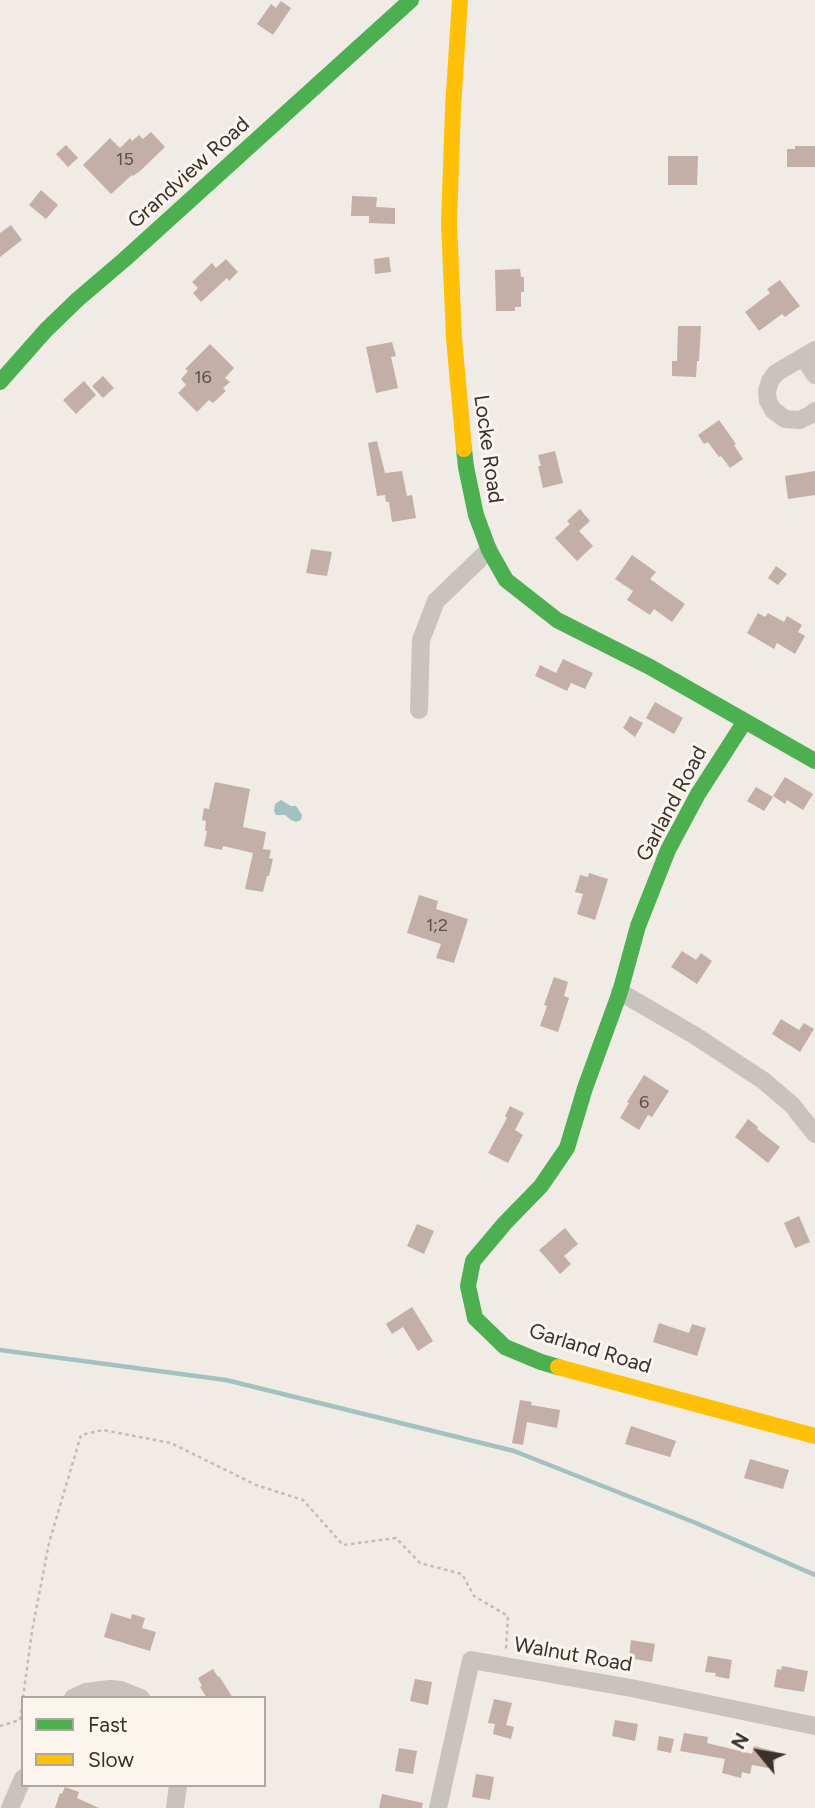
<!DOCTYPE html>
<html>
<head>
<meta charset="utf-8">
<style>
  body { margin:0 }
  #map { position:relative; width:815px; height:1808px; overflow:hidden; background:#f0ebe5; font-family:Figtree,sans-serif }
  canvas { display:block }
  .legend { position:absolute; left:21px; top:1696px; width:245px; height:91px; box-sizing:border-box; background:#fbf5ee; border:2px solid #aea6a0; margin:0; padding:9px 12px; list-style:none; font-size:21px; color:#3b302b }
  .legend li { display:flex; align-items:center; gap:14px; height:35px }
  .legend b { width:35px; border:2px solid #aea6a0 }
  .north { position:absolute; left:724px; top:1717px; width:70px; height:70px; -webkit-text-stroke:5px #fbf5ee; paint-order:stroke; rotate:300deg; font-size:19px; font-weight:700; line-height:28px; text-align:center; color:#3b302b }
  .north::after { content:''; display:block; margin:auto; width:24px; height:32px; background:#3b302b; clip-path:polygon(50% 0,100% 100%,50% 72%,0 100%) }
</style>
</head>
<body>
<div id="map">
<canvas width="815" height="1808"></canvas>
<ul class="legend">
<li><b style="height:9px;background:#4caf50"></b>Fast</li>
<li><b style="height:9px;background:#ffc107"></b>Slow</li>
</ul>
<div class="north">N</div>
</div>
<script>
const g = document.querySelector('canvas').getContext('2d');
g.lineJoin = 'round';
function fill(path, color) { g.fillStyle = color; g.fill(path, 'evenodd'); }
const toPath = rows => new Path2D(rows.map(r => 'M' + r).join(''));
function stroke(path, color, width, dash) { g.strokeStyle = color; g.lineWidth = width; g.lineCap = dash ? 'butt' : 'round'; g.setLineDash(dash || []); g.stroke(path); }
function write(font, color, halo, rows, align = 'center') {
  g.font = font + ' Figtree,sans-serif'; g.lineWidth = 6; g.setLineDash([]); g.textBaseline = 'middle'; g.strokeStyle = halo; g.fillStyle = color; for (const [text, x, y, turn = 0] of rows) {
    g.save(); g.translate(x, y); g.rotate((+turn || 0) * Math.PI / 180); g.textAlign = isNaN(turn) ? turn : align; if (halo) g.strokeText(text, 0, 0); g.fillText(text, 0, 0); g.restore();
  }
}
const water = toPath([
  [281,800,291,806,296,806,302,815,301,820,296,822,291,820,285,815,276,815,274,811,275,804]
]);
const stream = toPath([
  [0,1350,226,1380,514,1451,696,1523,815,1575]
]);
const building = toPath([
  [281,1,291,8,273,35,257,24,271,4,276,8],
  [151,132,165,147,140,171,133,176,132,175,111,194,83,165,110,138,120,148,130,138,132,141,139,135,143,139],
  [66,145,78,158,68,167,56,154],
  [795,146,815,146,815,167,787,167,787,149,795,149],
  [668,156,698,156,697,185,668,185],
  [41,190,58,205,46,219,29,205],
  [352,196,377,197,376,207,395,208,395,224,369,223,369,216,351,216],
  [11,225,22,240,0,257,0,233],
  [389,257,391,272,375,274,374,259],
  [226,259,238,272,229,281,227,278,201,302,193,293,198,288,192,282,212,263,216,268],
  [520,269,521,277,524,277,524,292,521,292,521,307,515,307,515,311,496,311,495,270],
  [780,280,800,306,785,317,782,314,759,331,745,312,770,293,767,289],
  [678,326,701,326,699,361,697,361,696,377,672,376,672,361,677,361],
  [392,342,396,356,391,357,398,388,376,393,366,347],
  [210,344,234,368,225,378,230,382,223,388,226,391,213,403,209,400,197,412,178,393,186,385,181,379,188,371,185,369],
  [103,376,114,388,103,398,92,386],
  [84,381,96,395,76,414,63,400],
  [719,420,736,444,734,445,743,459,730,468,721,456,719,457,708,442,704,444,698,435],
  [377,441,385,473,402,471,407,496,412,495,416,518,392,522,389,502,386,502,385,495,377,496,368,443],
  [555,451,563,483,543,488,538,466,541,466,538,455],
  [815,471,815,495,788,499,785,476],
  [580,509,590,521,579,531,593,546,577,561,555,538,570,524,567,521],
  [311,549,332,552,327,576,306,573],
  [632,555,656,572,650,579,685,604,672,622,654,609,650,615,627,600,633,591,615,579],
  [776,566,787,574,778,585,768,578],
  [758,613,765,617,768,613,784,622,787,616,802,625,798,632,805,636,795,654,777,643,774,649,747,633],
  [563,659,593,673,585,689,571,683,567,691,535,676,540,665,556,673],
  [655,702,683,718,674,734,646,718],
  [630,716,643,723,635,737,623,728],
  [785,777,813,794,803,810,787,800,785,804,773,796],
  [215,782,250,789,243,827,266,832,263,849,271,850,269,858,273,859,269,876,267,876,263,892,245,889,253,853,223,846,222,850,204,846,207,831,205,831,206,821,202,820,204,808,209,809],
  [756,787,773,797,764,811,747,801],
  [589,873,608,879,595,920,577,914,583,894,575,892,580,875,588,877],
  [419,895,438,901,436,909,468,919,454,963,436,958,441,944,407,933],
  [682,951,696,960,701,953,712,961,697,984,671,967],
  [554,977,568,982,564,996,569,998,558,1032,540,1026,547,1006,544,1005],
  [781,1019,799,1030,804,1023,814,1029,800,1052,772,1034],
  [644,1075,669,1091,652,1117,648,1115,639,1130,620,1118,629,1103,627,1102],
  [510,1106,524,1113,515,1130,523,1135,508,1163,488,1153,507,1118,505,1116],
  [748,1119,758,1127,757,1129,780,1147,768,1163,735,1137],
  [799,1216,810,1242,795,1248,784,1223],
  [417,1224,434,1231,424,1254,407,1246],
  [565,1228,578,1244,564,1256,571,1264,560,1274,539,1250],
  [412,1307,433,1341,418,1351,403,1327,392,1334,386,1324],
  [659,1323,689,1333,692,1324,706,1328,697,1356,653,1342],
  [520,1400,532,1402,531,1405,560,1410,557,1428,527,1422,523,1445,512,1443],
  [631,1426,676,1441,670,1457,625,1444],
  [750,1459,789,1470,783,1489,744,1478],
  [111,1613,131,1619,132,1614,145,1618,142,1628,156,1632,150,1651,104,1637],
  [631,1640,655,1644,652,1662,629,1658],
  [708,1656,732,1660,729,1679,715,1676,716,1673,705,1672],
  [782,1666,808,1671,804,1692,774,1687,777,1669,781,1670],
  [213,1669,218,1677,219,1676,233,1698,207,1698,200,1687,202,1686,198,1678],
  [415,1679,432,1682,428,1705,410,1701],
  [494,1699,512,1703,506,1725,514,1727,511,1739,493,1734,495,1724,488,1723],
  [615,1720,638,1724,635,1741,612,1736],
  [684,1733,708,1737,707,1743,752,1754,754,1746,777,1752,773,1769,752,1765,750,1774,742,1772,741,1778,722,1773,725,1759,680,1751],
  [659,1736,674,1739,671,1753,657,1750],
  [399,1748,417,1751,413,1774,395,1771],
  [476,1774,494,1777,490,1800,472,1797],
  [65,1787,79,1792,77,1798,99,1808,55,1808,60,1793,62,1794],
  [382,1794,423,1803,422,1808,379,1808]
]);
const path = toPath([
  [23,1698,32,1631,49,1543,81,1435,103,1430,171,1443,256,1485,303,1500,343,1545,396,1538,420,1563,462,1574,474,1596,508,1616,506,1649],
  [0,1726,20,1720,23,1699]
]);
const street = toPath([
  [815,350,776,373,770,381,767,391,768,401,773,410,785,419,800,420,810,415,815,411],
  [803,357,815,375],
  [419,710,421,640,436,601,489,550],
  [620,992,694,1035,764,1081,792,1105,815,1134],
  [73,1698,86,1692,110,1689,121,1690,141,1698],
  [10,1808,23,1778],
  [175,1808,178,1785],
  [438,1808,471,1660,631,1688,815,1726]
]);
const fast = toPath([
  [0,382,46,330,77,300,125,259,411,0],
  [464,449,466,467,476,515,489,550,506,580,557,620,650,667,815,761],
  [558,1367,541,1362,505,1347,475,1318,468,1286,473,1261,505,1223,541,1186,567,1148,585,1088,620,992,638,926,668,850,698,794,745,721]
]);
const slow = toPath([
  [460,0,453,108,449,223,454,338,464,449],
  [558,1367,815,1436]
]);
const numberNames = [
  ["15",125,160],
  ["16",203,378],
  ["1;2",437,926],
  ["6",644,1103]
];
const streetNames = [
  ["Grandview Road",189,173,-42],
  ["Locke Road",488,449,82],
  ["Garland Road",672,804,-62],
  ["Garland Road",590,1349,17],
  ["Walnut Road",573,1655,10]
];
fill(water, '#a1c2c1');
stroke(stream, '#a1c2c1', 4.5);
fill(building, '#c3afa7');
stroke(path, '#c2bbb6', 2.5, [3.5, 3.5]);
stroke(street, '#c9c3be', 18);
stroke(fast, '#4caf50', 16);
stroke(slow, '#ffc107', 16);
write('18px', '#5d504a', null, numberNames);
write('21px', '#3b302b', '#fbf5ee', streetNames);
</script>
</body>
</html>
